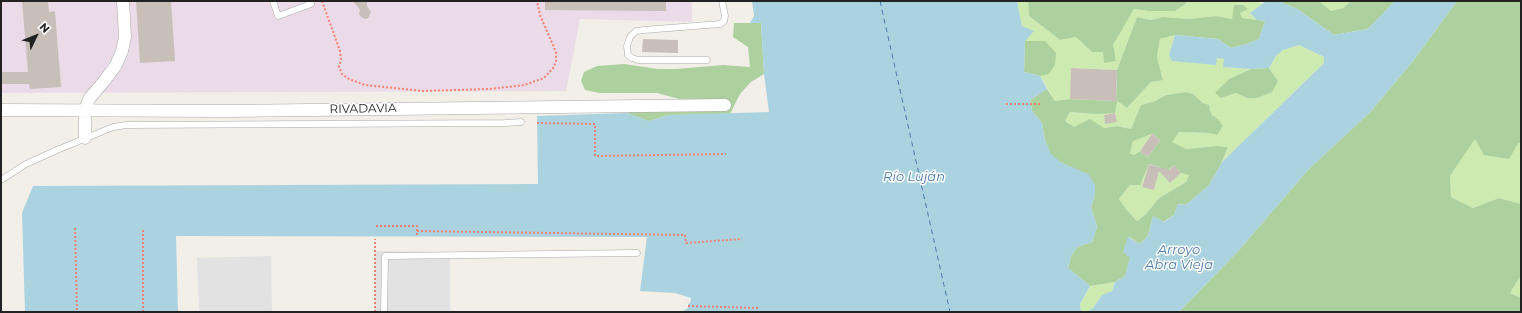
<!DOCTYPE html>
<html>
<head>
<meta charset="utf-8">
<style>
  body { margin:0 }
  #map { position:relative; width:1522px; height:313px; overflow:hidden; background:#f2efe9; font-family:Montserrat,sans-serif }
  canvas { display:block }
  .frame { position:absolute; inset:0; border:2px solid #222; pointer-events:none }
  .north { position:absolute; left:16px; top:16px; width:40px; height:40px; -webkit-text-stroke:3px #fff; paint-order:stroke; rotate:47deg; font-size:11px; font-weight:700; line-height:16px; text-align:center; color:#222 }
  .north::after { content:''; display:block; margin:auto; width:14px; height:18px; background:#222; clip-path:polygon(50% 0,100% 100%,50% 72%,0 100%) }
</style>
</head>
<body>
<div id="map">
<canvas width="1522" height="313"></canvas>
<div class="frame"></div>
<div class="north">N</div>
</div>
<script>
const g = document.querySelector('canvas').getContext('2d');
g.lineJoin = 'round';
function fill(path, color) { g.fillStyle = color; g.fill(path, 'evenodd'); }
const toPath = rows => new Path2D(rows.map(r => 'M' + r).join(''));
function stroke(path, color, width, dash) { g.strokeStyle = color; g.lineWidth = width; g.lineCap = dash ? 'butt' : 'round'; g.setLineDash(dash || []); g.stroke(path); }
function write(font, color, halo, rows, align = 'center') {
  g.font = font + ' Montserrat,sans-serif'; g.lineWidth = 3; g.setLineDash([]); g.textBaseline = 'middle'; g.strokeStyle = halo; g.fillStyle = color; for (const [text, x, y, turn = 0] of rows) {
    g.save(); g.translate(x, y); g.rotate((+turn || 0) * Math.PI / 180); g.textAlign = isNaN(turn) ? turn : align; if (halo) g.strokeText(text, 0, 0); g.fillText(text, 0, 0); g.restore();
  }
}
const industrial = toPath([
  [1,1,692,1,692,22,580,19,566,91,1,93]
]);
const grass = toPath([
  [1017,1,1028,1,1029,16,1060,40,1076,37,1092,52,1103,52,1104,63,1122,28,1134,9,1148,11,1175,11,1187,3,1185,1,1258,1,1262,4,1250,13,1257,20,1242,18,1240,13,1242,5,1232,19,1216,16,1188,19,1163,17,1151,20,1137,17,1117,70,1072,68,1070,99,1055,101,1040,76,1049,74,1045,41,1025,41],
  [1319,1,1351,1,1343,8,1331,11],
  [1175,35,1169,55,1215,65,1217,58,1224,59,1224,67,1251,69,1229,79,1221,98,1236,93,1247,98,1278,81,1269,68,1276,56,1283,50,1299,45,1324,57,1324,63,1222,162,1228,147,1217,146,1186,149,1171,142,1179,132,1208,133,1217,135,1218,119,1212,115,1203,103,1193,94,1186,92,1166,95,1155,101,1141,105,1131,129,1117,126,1104,128,1074,127,1065,121,1070,112,1095,114,1116,101,1127,108,1151,82,1163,79,1157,57,1160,39],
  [1115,113,1117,122,1105,123,1104,115],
  [1152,134,1140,151,1134,155,1130,153,1133,141],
  [1475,138,1521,142,1521,204,1499,198,1473,208,1451,197,1450,176],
  [1149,164,1142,187,1154,190,1160,167,1163,175,1170,183,1181,173,1189,174,1186,182,1159,198,1146,214,1137,221,1126,209,1119,199,1130,185,1140,184],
  [1520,275,1521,275,1521,298,1510,293],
  [1115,282,1112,291,1102,295,1093,308,1087,312,1081,312,1080,304,1090,286]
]);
const forest = toPath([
  [1028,1,1185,1,1187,3,1175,11,1148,11,1134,9,1113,45,1116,61,1104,63,1103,52,1092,52,1076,37,1060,40,1029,16],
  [1278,1,1319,1,1331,11,1343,8,1351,1,1395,1,1368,29,1334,35,1297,9],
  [1457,1,1521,1,1521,142,1518,143,1509,159,1484,155,1475,139,1450,176,1451,197,1473,208,1499,198,1521,204,1521,275,1510,293,1521,298,1521,312,1179,312,1239,250,1308,170,1371,111,1413,61],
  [1234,5,1243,5,1248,9,1240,13,1242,18,1265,21,1259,39,1247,44,1231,48,1218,39,1175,35,1160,39,1157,57,1163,80,1151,82,1127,108,1117,101,1115,113,1095,114,1070,112,1065,121,1074,127,1090,119,1104,128,1117,126,1131,129,1141,105,1155,101,1166,95,1186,92,1193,94,1203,103,1209,105,1210,111,1212,115,1218,119,1223,126,1217,135,1208,133,1179,132,1172,142,1186,149,1217,146,1228,147,1221,164,1209,185,1186,205,1178,204,1174,215,1163,222,1153,216,1148,236,1140,244,1129,237,1130,258,1125,276,1115,282,1090,286,1068,268,1071,256,1077,247,1092,242,1097,227,1091,207,1095,195,1073,168,1060,162,1051,155,1045,141,1042,123,1032,111,1030,100,1047,89,1055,101,1070,99,1116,101,1117,70,1137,17,1151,20,1163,17,1188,19,1216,16,1232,19],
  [1152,134,1160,140,1148,157,1140,151,1134,155,1130,153,1133,141],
  [1149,164,1160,167,1163,175,1174,165,1181,173,1189,175,1186,182,1159,198,1146,214,1137,221,1126,209,1119,199,1130,185,1140,185],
  [734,23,761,23,764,74,751,82,740,94,730,114,669,115,649,121,626,113,679,99,657,93,600,93,585,90,581,81,584,72,597,66,624,64,658,69,676,69,723,65,750,67,748,47,733,37],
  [1025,41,1045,41,1056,53,1055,65,1049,74,1040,76,1024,72],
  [1269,68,1278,81,1272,92,1257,98,1247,98,1236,93,1221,98,1215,93,1229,79,1251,69]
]);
const parking = toPath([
  [375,251,450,252,450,312,375,312],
  [271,256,272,312,199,312,197,258]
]);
const water = toPath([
  [752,1,1017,1,1022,26,1034,31,1025,41,1024,72,1040,76,1047,89,1030,100,1032,111,1042,123,1045,141,1051,154,1060,162,1088,174,1095,185,1095,195,1091,207,1097,227,1092,242,1077,247,1071,256,1068,268,1090,286,1080,304,1081,312,681,312,688,308,688,304,690,303,691,298,675,293,640,291,647,237,176,236,178,312,25,312,22,213,33,186,538,184,537,116,626,113,649,121,669,115,769,112,764,74,761,23,750,23,754,16],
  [1266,1,1278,1,1297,9,1334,35,1368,29,1395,1,1457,1,1413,61,1371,111,1308,170,1239,250,1179,312,1087,312,1093,308,1102,295,1112,291,1115,282,1125,276,1130,258,1123,252,1128,237,1140,244,1148,236,1153,216,1164,222,1174,215,1178,204,1186,205,1209,185,1222,162,1324,63,1324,57,1299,45,1283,50,1276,56,1269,68,1251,69,1223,67,1224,59,1217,58,1216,65,1172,61,1169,55,1175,35,1218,39,1231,48,1247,44,1259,39,1265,21,1257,20,1250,13]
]);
const ferry = toPath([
  [880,1,950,312]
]);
const building = toPath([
  [22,1,48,1,49,12,55,11,61,87,30,89,29,84,2,84,2,72,28,72],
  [136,1,171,1,175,61,140,63],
  [353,1,367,1,367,6,371,12,368,18,365,19,361,17,359,14,360,10],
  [545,1,666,1,666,11,545,10],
  [643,39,678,40,678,53,642,52],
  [1071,68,1117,70,1116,101,1070,99],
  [1115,113,1117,122,1105,124,1104,115],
  [1152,134,1160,140,1148,157,1140,151],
  [1149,164,1169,170,1174,165,1181,173,1170,183,1159,171,1154,190,1142,187]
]);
const path = toPath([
  [322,1,340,51,341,59,339,67,342,74,349,79,365,85,423,91,490,89,524,85,544,78,554,67,556,61,556,52,540,15,537,1],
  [1006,104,1040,104],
  [537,123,595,124,595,156,726,154],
  [376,226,417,226,417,236],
  [75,228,77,312],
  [417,231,685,235,686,243,742,239],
  [688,306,758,308],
  [143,312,143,229],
  [375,312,375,239]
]);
const service = toPath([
  [273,1,278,16,311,4,309,1],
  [707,60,638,60,632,58,628,55,627,46,630,37,636,31,644,30,720,24,724,21,725,16,722,1],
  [1,180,26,164,57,150,113,127,127,125,505,123,521,122],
  [384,312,385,256,637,253]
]);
const minor = toPath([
  [1,110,227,111,725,105],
  [85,138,85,110,89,99,105,80,116,65,122,51,125,37,123,1]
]);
const streetNames = [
  ["RIVADAVIA",363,109,-1]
];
const waterNames = [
  ["Río Luján",914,177],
  ["Arroyo",1179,250],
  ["Abra Vieja",1179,265]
];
fill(industrial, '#ebdbe8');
fill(grass, '#cdebb0');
fill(forest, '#add19e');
fill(parking, '#e2e2e2');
fill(water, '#aad3df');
stroke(ferry, '#4a7aab', 1, [5, 4]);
fill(building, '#c7bfb8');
stroke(service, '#a9a9a9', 7);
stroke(minor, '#a9a9a9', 13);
stroke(path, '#fa8072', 2, [2, 2]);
stroke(service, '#fff', 6);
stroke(minor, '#fff', 12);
write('12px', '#222', '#fff', streetNames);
write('italic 13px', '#4a7aab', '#fff', waterNames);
</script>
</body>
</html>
